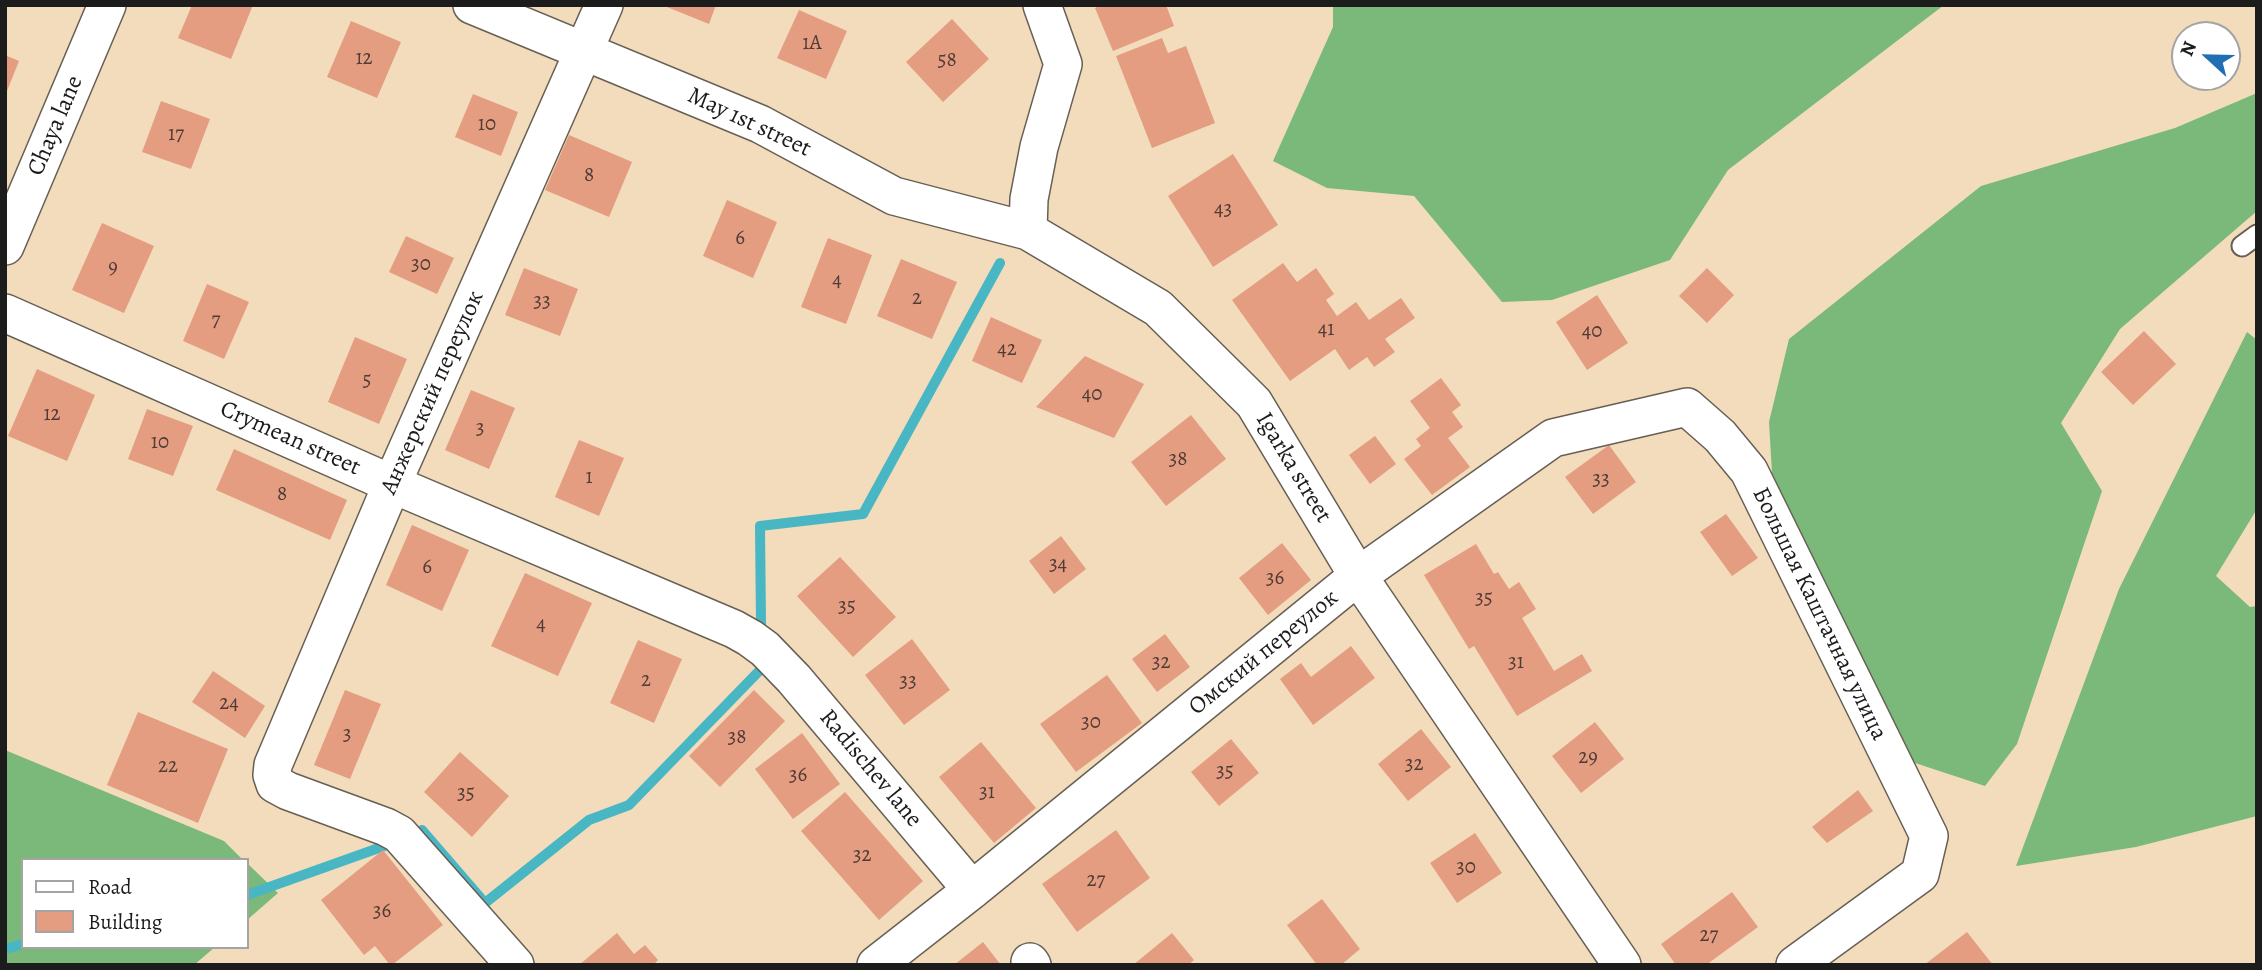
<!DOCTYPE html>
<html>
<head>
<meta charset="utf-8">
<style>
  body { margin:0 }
  #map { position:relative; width:2262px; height:970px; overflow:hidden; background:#f2dcbc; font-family:Alegreya,serif }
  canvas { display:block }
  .frame { position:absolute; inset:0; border:7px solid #1c1c1c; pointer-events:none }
  .legend { position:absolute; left:21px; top:858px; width:228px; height:91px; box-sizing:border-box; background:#fff; border:2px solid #a4a4a4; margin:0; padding:9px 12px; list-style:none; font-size:21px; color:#1c1c1c }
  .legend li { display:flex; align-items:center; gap:14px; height:35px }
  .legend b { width:35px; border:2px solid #a4a4a4 }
  .north { position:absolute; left:2171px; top:21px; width:70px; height:70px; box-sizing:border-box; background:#fff; border:2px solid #a4a4a4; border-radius:50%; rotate:292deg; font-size:19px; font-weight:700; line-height:28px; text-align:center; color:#1c1c1c }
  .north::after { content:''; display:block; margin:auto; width:24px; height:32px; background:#1f6fb2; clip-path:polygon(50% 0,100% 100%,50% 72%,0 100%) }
</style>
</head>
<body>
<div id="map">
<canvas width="2262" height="970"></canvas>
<div class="frame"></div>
<ul class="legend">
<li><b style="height:9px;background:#fff"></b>Road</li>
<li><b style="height:19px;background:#e49d81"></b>Building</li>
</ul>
<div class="north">N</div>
</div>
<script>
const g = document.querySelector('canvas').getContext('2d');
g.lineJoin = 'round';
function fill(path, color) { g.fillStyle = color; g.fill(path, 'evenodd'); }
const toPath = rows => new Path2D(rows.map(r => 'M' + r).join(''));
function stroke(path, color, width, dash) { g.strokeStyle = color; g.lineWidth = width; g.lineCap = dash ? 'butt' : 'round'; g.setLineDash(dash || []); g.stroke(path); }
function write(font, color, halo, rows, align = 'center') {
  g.font = font + ' Alegreya,serif'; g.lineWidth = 5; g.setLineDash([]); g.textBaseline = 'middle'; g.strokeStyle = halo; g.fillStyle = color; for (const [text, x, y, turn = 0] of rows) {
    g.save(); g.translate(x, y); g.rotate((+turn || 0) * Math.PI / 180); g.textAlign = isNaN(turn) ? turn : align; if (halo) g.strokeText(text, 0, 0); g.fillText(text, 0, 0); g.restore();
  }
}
const forest = toPath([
  [1333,5,1944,5,1728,170,1670,260,1552,300,1502,302,1414,196,1327,188,1273,161,1333,27],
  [2257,93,2257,211,2120,329,2061,423,2102,491,2017,744,1985,786,1909,761,1773,490,1769,422,1789,339,1981,186,2175,128],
  [2247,332,2257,340,2257,509,2216,576,2250,607,2257,606,2257,816,2136,847,2016,866,2119,589],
  [5,750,224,841,243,860,23,860,23,947,215,947,194,965,5,965],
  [247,863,278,893,247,920]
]);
const stream = toPath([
  [761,624,760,526,863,514,1000,263],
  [422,830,485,903,589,820,629,805,762,668],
  [247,895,390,844],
  [5,949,23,944]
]);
const building = toPath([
  [192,5,253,5,231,59,178,38],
  [662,5,716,5,709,24],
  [1101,5,1166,5,1174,26,1113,51,1095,8],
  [799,10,847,31,826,79,777,58],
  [952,19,989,59,943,102,906,62],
  [351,21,401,42,377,98,327,77],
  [1162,38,1168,53,1186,46,1215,123,1152,148,1116,56],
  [5,55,19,61,5,96],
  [473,94,518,112,501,156,455,137],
  [161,101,210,119,191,169,142,152],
  [569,135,632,162,609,217,545,190],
  [1233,154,1278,225,1213,267,1168,196],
  [727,200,777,222,753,278,703,256],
  [102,223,154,246,124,313,72,290],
  [406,236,454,258,437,294,389,272],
  [828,238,872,255,846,324,801,307],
  [901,259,957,282,932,339,877,316],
  [1283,263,1297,282,1316,268,1334,294,1326,300,1337,316,1356,302,1369,320,1401,298,1415,318,1385,339,1395,352,1374,367,1367,357,1349,370,1335,349,1290,381,1232,300],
  [524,268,578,289,560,336,505,315],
  [1707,268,1734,295,1707,323,1679,296],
  [207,284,249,302,224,359,183,341],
  [1597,295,1628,343,1587,370,1556,322],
  [991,317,1042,340,1022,383,972,361],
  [2144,331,2176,364,2133,405,2101,372],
  [355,337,407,359,379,424,328,402],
  [1085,356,1144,384,1114,438,1036,407],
  [37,369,95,395,67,461,8,436],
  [1441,378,1461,405,1452,412,1463,427,1448,438,1470,467,1432,495,1404,459,1421,446,1416,439,1430,428,1410,401],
  [471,390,515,408,489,469,445,450],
  [147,409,193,426,173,476,128,459],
  [1191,415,1226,459,1166,506,1131,462],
  [1375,436,1396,464,1370,484,1349,455],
  [579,440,624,458,599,516,555,497],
  [1609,445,1636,482,1593,514,1565,477],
  [234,449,347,500,330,540,216,490],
  [1726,514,1758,558,1732,576,1700,532],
  [412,525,469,550,442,611,386,585],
  [1061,536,1086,569,1054,594,1029,561],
  [1282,543,1311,580,1268,615,1239,578],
  [1476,544,1494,574,1498,572,1509,589,1519,582,1536,609,1522,618,1554,671,1582,654,1592,671,1517,716,1474,646,1469,649,1424,575],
  [840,557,896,617,853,657,797,596],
  [525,573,592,603,558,676,491,646],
  [1165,634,1190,667,1157,692,1132,659],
  [912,639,950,690,904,725,865,675],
  [638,640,682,659,654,723,610,703],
  [1351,646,1375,678,1313,725,1280,679,1301,663,1311,677],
  [213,671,265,706,245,738,192,702],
  [1107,675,1142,723,1076,772,1040,724],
  [345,690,381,704,350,779,314,765],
  [754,690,785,721,720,787,689,756],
  [138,712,228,749,198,823,107,785],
  [1595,722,1624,759,1581,793,1552,756],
  [1421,729,1451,767,1408,801,1378,764],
  [802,733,840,784,793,819,755,769],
  [1231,739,1259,773,1219,806,1191,772],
  [981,742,1036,808,994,843,939,777],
  [460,752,509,796,472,837,424,792],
  [1858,790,1873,811,1827,843,1812,827],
  [845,792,923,881,879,920,801,831],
  [1116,830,1150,878,1077,932,1042,884],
  [1475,833,1502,873,1457,903,1430,863],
  [383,850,443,925,392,965,390,965,375,946,364,955,321,900],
  [1732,892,1758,927,1706,965,1676,965,1661,944],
  [1322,899,1360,949,1341,965,1317,965,1287,925],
  [1967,932,1993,965,1924,965],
  [617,933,634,954,645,945,658,960,653,965,579,965],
  [1172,933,1194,960,1188,965,1133,965],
  [983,942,1001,965,954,965]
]);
const lane = toPath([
  [2242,246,2257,235]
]);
const street = toPath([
  [472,5,760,124,894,196,1028,231],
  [1042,5,1063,64,1039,147,1029,199,1028,231,1158,308,1254,403,1358,576,1622,965],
  [5,246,107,5],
  [5,313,392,484,734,629,750,638,765,649,794,679,972,890],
  [1030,962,1032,965],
  [515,965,399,834,386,827,288,791,275,784,272,775,273,765,392,484,604,5],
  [876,965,972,890,1358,576,1553,438,1687,407,1720,436,1749,471,1929,836,1920,874,1795,965]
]);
const numberNames = [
  ["1А",812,44],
  ["12",364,59],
  ["58",947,61],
  ["10",487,125],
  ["17",176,135],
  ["8",589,176],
  ["43",1223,210],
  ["6",740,239],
  ["30",421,265],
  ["9",113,268],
  ["4",837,281],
  ["2",917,299],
  ["33",542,302],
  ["7",216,321],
  ["41",1326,330],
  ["40",1592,332],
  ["42",1007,350],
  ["5",367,381],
  ["40",1092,395],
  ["12",52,415],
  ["3",480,429],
  ["10",160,443],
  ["38",1178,460],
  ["1",589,478],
  ["33",1601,480],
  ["8",282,495],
  ["34",1058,565],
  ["6",427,568],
  ["36",1275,579],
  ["35",1484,599],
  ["35",847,607],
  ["4",541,625],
  ["32",1161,663],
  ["31",1516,663],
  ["2",646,681],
  ["33",908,682],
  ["24",229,704],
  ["30",1091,723],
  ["3",347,735],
  ["38",737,738],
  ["29",1588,758],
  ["32",1414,765],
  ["22",168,767],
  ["35",1225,772],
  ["36",798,776],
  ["31",987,793],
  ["35",466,794],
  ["32",862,856],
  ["30",1466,868],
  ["27",1096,881],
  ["36",382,912],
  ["27",1709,936]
];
const streetNames = [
  ["May 1st street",749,123,25],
  ["Chaya lane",56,126,-67],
  ["Анжерский переулок",433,393,-66],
  ["Crymean street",290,439,24],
  ["Igarka street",1293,468,59],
  ["Большая Каштачная улица",1819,614,64],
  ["Омский переулок",1264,653,-39],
  ["Radischev lane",870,769,50]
];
fill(forest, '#7ab97a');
stroke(stream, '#49b6c4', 10);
fill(building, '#e49d81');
stroke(lane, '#675f54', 23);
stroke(street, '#675f54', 40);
stroke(lane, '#fff', 19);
stroke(street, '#fff', 37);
write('21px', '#4e3c35', null, numberNames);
write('24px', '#1c1c1c', '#fff', streetNames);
</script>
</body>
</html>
